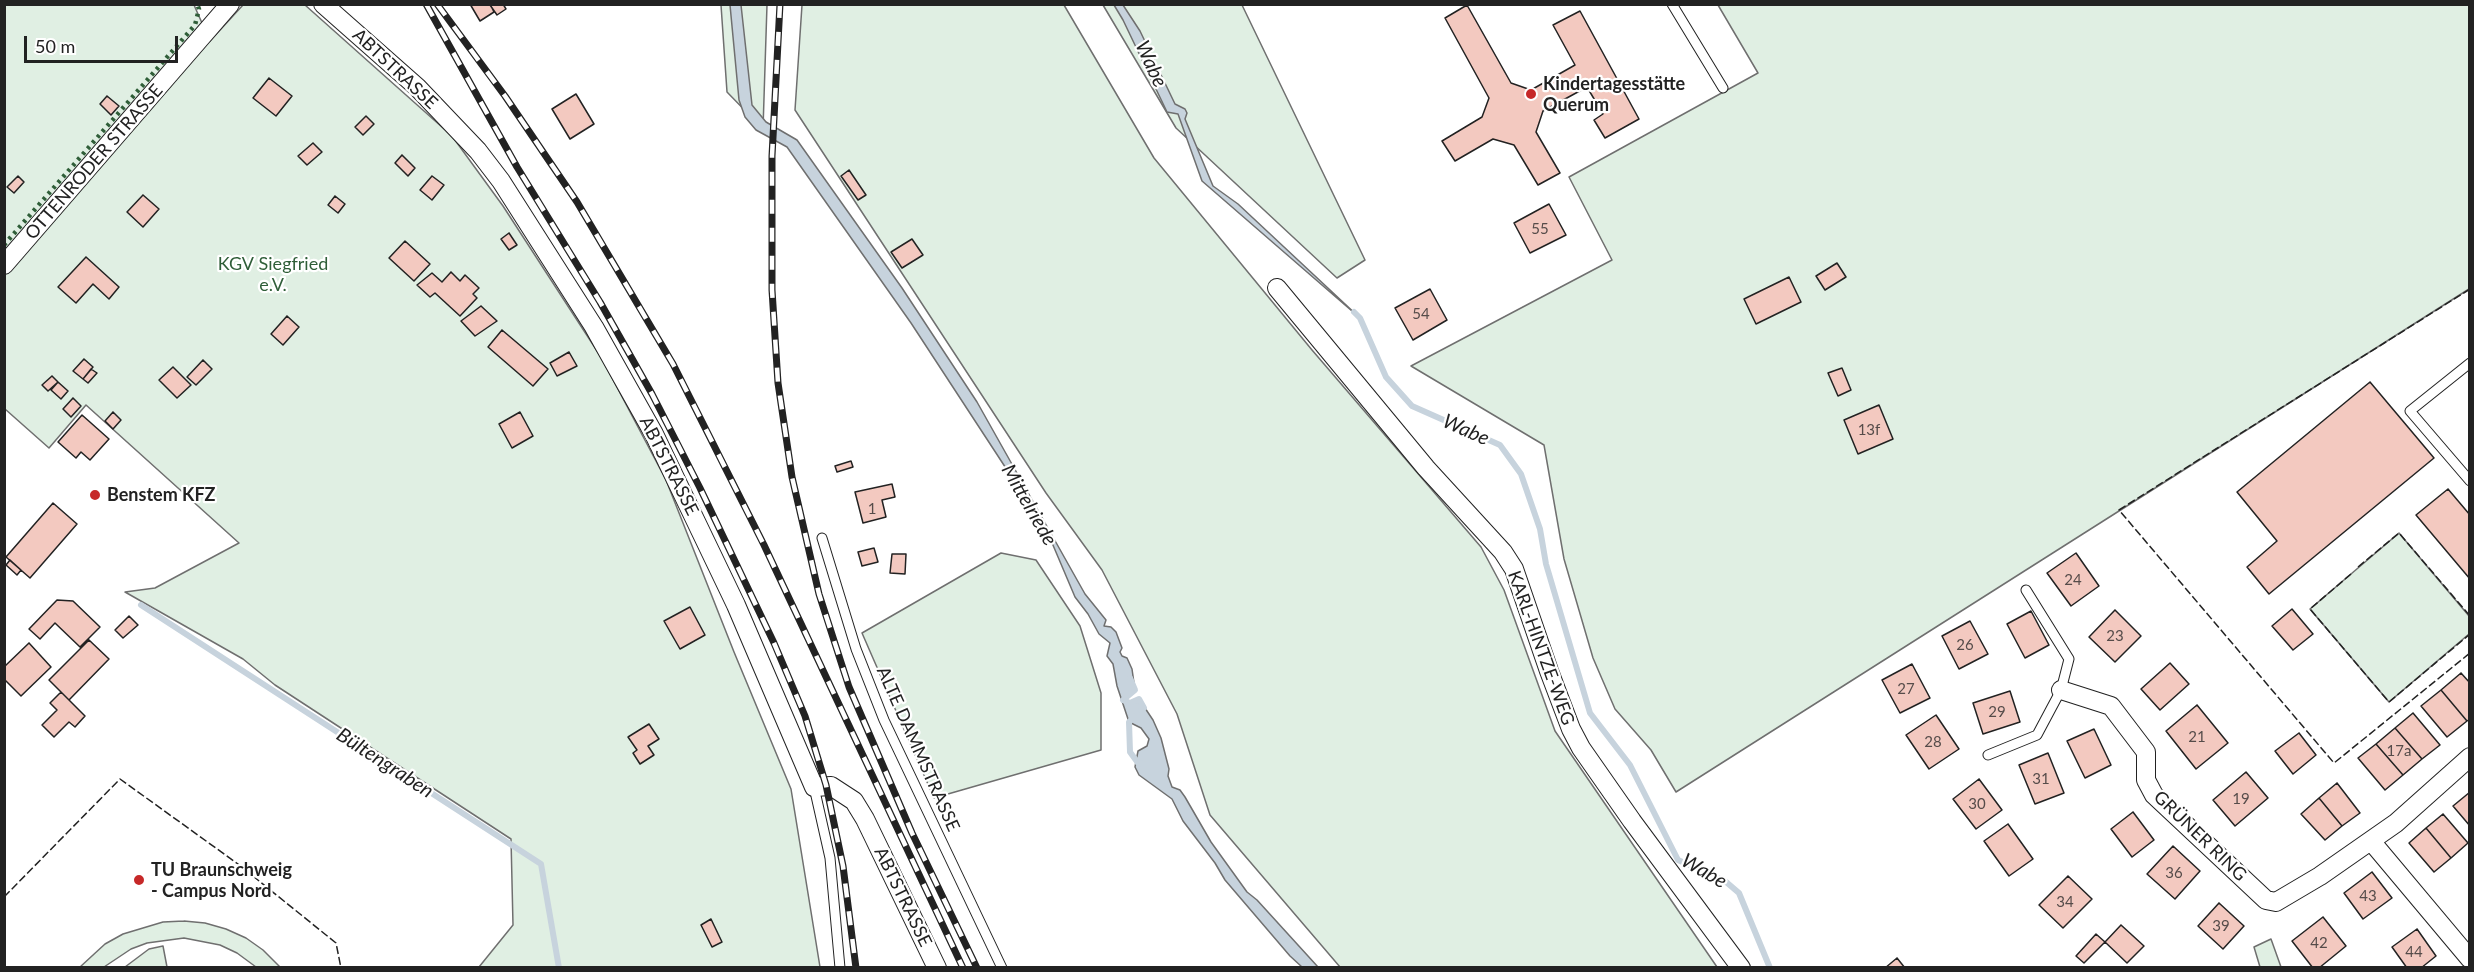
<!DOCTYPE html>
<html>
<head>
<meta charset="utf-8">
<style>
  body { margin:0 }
  #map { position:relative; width:2474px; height:972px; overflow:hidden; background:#fff; font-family:Lato,sans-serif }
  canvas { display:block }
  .frame { position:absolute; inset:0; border:6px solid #222; pointer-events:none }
  .scale { position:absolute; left:24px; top:36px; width:154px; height:27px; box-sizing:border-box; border:3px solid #222; border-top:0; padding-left:8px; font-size:18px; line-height:21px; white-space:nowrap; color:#222; -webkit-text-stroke:4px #fff; paint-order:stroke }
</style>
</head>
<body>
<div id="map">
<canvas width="2474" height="972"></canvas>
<div class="frame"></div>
<div class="scale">50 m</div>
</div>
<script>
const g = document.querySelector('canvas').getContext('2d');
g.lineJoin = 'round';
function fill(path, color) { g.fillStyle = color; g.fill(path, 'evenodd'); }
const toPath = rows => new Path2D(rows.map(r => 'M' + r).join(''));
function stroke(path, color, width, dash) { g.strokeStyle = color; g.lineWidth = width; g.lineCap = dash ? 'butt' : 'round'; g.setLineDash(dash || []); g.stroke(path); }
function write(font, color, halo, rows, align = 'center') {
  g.font = font + ' Lato,sans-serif'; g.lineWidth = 4.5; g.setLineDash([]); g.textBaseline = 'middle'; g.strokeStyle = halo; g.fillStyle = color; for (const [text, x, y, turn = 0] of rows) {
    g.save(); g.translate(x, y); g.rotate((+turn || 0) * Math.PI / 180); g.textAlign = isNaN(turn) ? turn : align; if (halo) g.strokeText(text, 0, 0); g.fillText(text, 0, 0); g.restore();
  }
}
const green = toPath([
  [5,5,194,5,210,41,243,5,305,5,452,136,503,206,601,357,666,480,734,652,791,789,820,967,479,967,513,925,511,839,275,685,243,659,125,592,155,588,239,543,86,405,49,448,5,409,5,5],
  [721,5,767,5,763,129,727,92,721,5],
  [802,5,1064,5,1154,158,1312,350,1481,547,1504,590,1555,731,1717,967,1340,967,1210,815,1177,714,1102,570,1046,493,795,110,802,5],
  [1103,5,1242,5,1365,260,1337,278,1176,128,1103,5],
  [1718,5,2469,5,2469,289,1676,792,1651,750,1615,709,1593,658,1564,559,1544,445,1411,366,1612,260,1569,177,1758,73,1718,5],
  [2399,533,2469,616,2469,634,2389,702,2310,609,2399,533],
  [1001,553,1036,560,1080,626,1101,693,1101,750,934,798,862,633,1001,553],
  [184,921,205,923,226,929,246,938,263,950,280,967,256,967,237,953,220,945,184,938,147,943,131,949,104,967,80,967,105,944,123,934,163,922,184,921],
  [2271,939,2281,967,2260,967,2254,947,2271,939],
  [163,946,167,967,125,967,149,949,163,946]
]);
const water = toPath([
  [730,5,741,5,752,105,766,122,797,140,902,288,977,402,1085,594,1106,620,1104,626,1111,627,1116,632,1122,648,1120,652,1122,656,1127,658,1132,669,1135,690,1123,700,1130,703,1139,699,1153,720,1161,738,1169,769,1168,776,1172,787,1180,790,1185,797,1211,842,1247,892,1257,900,1318,967,1302,967,1290,956,1225,880,1215,863,1183,821,1172,799,1139,775,1135,767,1138,751,1147,746,1149,739,1141,728,1129,722,1117,686,1113,664,1107,656,1110,643,1099,634,1088,614,1075,597,1047,531,911,323,787,147,756,130,745,117,739,100,730,5],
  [1114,5,1123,5,1140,31,1175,104,1185,109,1187,113,1185,119,1213,186,1238,204,1360,318,1202,181,1178,114,1167,112,1123,20,1114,5]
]);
const stream = toPath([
  [1354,312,1360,318,1386,377,1412,406,1500,445,1521,474,1540,529,1546,564,1590,713,1630,765,1678,860,1725,881,1739,893,1770,968],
  [141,605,541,864,559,968],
  [1130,678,1135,690,1123,700,1130,703,1139,699,1144,708,1141,710],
  [1134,717,1129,722,1130,752,1138,763,1143,764]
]);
const building = toPath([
  [470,4,490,4,494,12,480,21,470,4],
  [503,4,506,9,497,15,490,5,503,4],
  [1467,5,1511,83,1531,90,1575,65,1553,25,1580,11,1639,119,1605,138,1594,120,1603,114,1587,87,1543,111,1536,132,1560,173,1538,185,1514,145,1493,139,1455,161,1442,141,1482,117,1489,98,1445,18,1467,5],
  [269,78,292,96,276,116,253,98,269,78],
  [576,94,594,124,570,139,552,109,576,94],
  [107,96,119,106,111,115,100,104,107,96],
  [366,116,374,124,363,135,355,127,366,116],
  [313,143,322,152,307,165,298,156,313,143],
  [402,155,415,168,408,176,395,163,402,155],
  [849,170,866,195,858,200,841,176,849,170],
  [18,176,24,182,14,193,7,187,18,176],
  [432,176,444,185,432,200,420,190,432,176],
  [143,195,159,209,143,227,127,212,143,195],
  [335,196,345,204,338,213,328,205,335,196],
  [1549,204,1566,235,1530,253,1514,223,1549,204],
  [509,233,517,245,509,250,501,239,509,233],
  [912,239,923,255,902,268,891,252,912,239],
  [405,241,430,264,414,281,389,258,405,241],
  [86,257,119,287,109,299,93,284,76,303,58,287,86,257],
  [1837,263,1846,277,1825,290,1816,276,1837,263],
  [451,272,460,281,465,275,479,288,473,294,477,298,460,316,435,293,430,297,417,285,432,273,442,282,451,272],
  [1789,277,1801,302,1756,324,1744,299,1789,277],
  [1430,289,1447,320,1413,340,1395,308,1430,289],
  [481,306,497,321,475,336,461,321,481,306],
  [287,316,299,327,283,345,271,334,287,316],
  [502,330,548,369,533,386,488,347,502,330],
  [569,352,577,366,557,376,550,363,569,352],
  [84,359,93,367,83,379,73,371,84,359],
  [203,360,212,369,196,385,187,377,203,360],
  [173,367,191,385,177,398,159,380,173,367],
  [1842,368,1851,390,1838,396,1828,373,1842,368],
  [91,369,97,373,88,383,83,379,91,369],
  [52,376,58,382,48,391,42,385,52,376],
  [58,382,68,391,61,399,51,390,58,382],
  [2370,382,2434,458,2269,594,2247,567,2277,541,2237,492,2370,382],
  [73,398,81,406,71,417,63,409,73,398],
  [1879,405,1893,439,1858,454,1844,420,1879,405],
  [113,412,121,420,113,429,105,421,113,412],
  [520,412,533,436,512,448,499,424,520,412],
  [82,415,109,439,90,460,81,452,76,458,58,442,82,415],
  [851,461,853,467,837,472,835,466,851,461],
  [892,484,895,497,882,500,886,517,863,523,855,492,892,484],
  [2448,489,2470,515,2470,579,2416,515,2448,489],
  [53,503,77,524,30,578,6,557,53,503],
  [874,548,878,562,862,566,858,552,874,548],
  [2076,553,2099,586,2071,606,2047,573,2076,553],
  [892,554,906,554,905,574,890,573,892,554],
  [10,560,21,570,17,575,6,565,10,560],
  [57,600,73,601,100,627,80,647,55,623,40,639,29,629,57,600],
  [690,607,705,635,680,649,664,621,690,607],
  [2292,609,2313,634,2293,650,2272,626,2292,609],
  [2115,610,2141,636,2115,662,2089,637,2115,610],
  [2031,611,2049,645,2025,658,2007,624,2031,611],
  [129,616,138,625,123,638,115,630,129,616],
  [1970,621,1988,654,1959,669,1942,636,1970,621],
  [89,640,109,659,69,700,49,680,89,640],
  [29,643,51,667,21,696,4,679,4,667,29,643],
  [2170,663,2189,684,2160,710,2141,689,2170,663],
  [1912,664,1930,698,1900,713,1882,680,1912,664],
  [2461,673,2470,683,2470,719,2467,721,2441,690,2461,673],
  [2441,690,2467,721,2447,737,2421,706,2441,690],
  [2010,691,2020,722,1983,734,1973,703,2010,691],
  [61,692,85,716,75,727,69,722,54,737,42,725,57,710,50,703,61,692],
  [2197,705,2228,743,2196,769,2166,731,2197,705],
  [2413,713,2440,745,2422,759,2395,728,2413,713],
  [1936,715,1959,749,1929,769,1906,735,1936,715],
  [649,724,659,739,648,746,654,755,640,764,633,753,637,750,628,737,649,724],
  [2395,728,2422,759,2403,775,2376,744,2395,728],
  [2094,729,2111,765,2085,778,2067,741,2094,729],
  [2299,733,2316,755,2293,774,2275,751,2299,733],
  [2376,744,2403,775,2385,790,2358,758,2376,744],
  [2048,753,2064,793,2035,804,2019,765,2048,753],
  [2246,772,2268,798,2235,826,2213,800,2246,772],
  [1979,779,2002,810,1976,829,1953,799,1979,779],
  [2337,783,2360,813,2342,826,2319,798,2337,783],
  [2470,792,2470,826,2453,806,2470,792],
  [2319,798,2342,826,2325,840,2301,814,2319,798],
  [2133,812,2154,840,2132,857,2111,829,2133,812],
  [2443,814,2468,843,2451,858,2426,828,2443,814],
  [2008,824,2033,859,2009,876,1984,841,2008,824],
  [2426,828,2451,858,2434,872,2409,843,2426,828],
  [2173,846,2200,871,2175,899,2147,874,2173,846],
  [2372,872,2392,898,2363,919,2344,893,2372,872],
  [2068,876,2092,899,2063,928,2039,905,2068,876],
  [2219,903,2244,926,2223,949,2198,926,2219,903],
  [2323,917,2346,946,2319,968,2313,968,2292,941,2323,917],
  [711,919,722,942,712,947,701,925,711,919],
  [2121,925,2144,946,2127,963,2105,942,2121,925],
  [2417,929,2436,956,2421,968,2407,968,2392,947,2417,929],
  [2096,934,2105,942,2084,963,2076,956,2096,934],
  [1897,958,1905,968,1885,968,1897,958]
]);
const service = toPath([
  [1672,4,1723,88],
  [2470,363,2410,411,2470,481],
  [822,538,856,649,884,720,1002,968],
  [1988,755,2037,735,2061,690,2069,659,2026,590],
  [814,787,830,858,840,968]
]);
const minor = toPath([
  [323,4,417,87,478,151,501,181,594,327,654,434,736,605,814,787,831,786,854,801,865,819,937,968],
  [4,265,230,4],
  [1277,288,1426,468,1503,552,1514,569,1549,671,1571,729,1581,748,1632,821,1741,968],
  [2061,690,2111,706,2146,752,2146,780,2154,795,2266,900,2276,902,2320,876,2396,823,2470,757],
  [2371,841,2470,959]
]);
const rail = toPath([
  [426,4,517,167,600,302,652,394,700,488,774,643,805,716,826,785,843,866,856,968],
  [437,4,505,96,577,202,673,364,764,545,963,968],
  [780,4,772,156,772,290,778,383,792,477,819,594,849,687,912,833,977,968]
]);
const hedge = toPath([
  [4,245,195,25,199,9,197,4]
]);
const fence = toPath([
  [2470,289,2119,510,2334,763,2470,653],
  [2358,567,2399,533,2470,616],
  [2351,574,2310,609,2389,702,2470,634],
  [4,897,120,779,238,864,336,943,341,968]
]);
const markers = [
  [1531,94,6,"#c62828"],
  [95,495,6,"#c62828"],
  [139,880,6,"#c62828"]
];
const numberNames = [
  ["55",1540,229],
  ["54",1421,314],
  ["13f",1869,430],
  ["1",872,509],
  ["24",2073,580],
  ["23",2115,636],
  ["26",1965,645],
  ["27",1906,689],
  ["29",1997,712],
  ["21",2197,737],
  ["28",1933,742],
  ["17a",2399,751],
  ["31",2041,779],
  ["19",2241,799],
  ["30",1977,804],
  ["36",2174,873],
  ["43",2368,896],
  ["34",2065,902],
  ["39",2221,926],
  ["42",2319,943],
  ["44",2414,952]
];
const streetNames = [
  ["ABTSTRASSE",395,69,43],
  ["OTTENRODER STRASSE",94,162,-49],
  ["ABTSTRASSE",669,466,63],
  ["KARL-HINTZE-WEG",1541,648,70],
  ["ALTE DAMMSTRASSE",918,749,66],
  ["GRÜNER RING",2200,836,44],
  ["ABTSTRASSE",903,897,64]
];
const poiNames = [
  ["Kindertagesstätte",1543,84],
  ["Querum",1543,105],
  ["Benstem KFZ",107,495],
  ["TU Braunschweig",151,870],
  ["- Campus Nord",151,891]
];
const parkNames = [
  ["KGV Siegfried",273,264],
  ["e.V.",273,285]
];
const waterNames = [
  ["Wabe",1151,64,65],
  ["Wabe",1466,430,24],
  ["Mittelriede",1029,505,60],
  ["Bültengraben",385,763,33],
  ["Wabe",1704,871,30]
];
fill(green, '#e0efe3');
stroke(green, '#6f6f6f', 1.5);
fill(water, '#c7d3dd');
stroke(water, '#6f6f6f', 1.5);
stroke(stream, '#c7d3dd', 6);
fill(building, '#f3c9c0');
stroke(building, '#222', 1.5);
stroke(service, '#222', 11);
stroke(minor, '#222', 20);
stroke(service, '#fff', 9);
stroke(minor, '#fff', 18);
stroke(rail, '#222', 7);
stroke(rail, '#fff', 4.5, [14]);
stroke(hedge, '#2f5e38', 4.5, [3, 4.5]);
stroke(fence, '#222', 1.5, [8, 3]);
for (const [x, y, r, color] of markers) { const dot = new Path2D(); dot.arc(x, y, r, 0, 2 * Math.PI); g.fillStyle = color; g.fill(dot); stroke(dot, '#fff', 2); }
write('15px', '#564c4a', null, numberNames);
write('18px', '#222', '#fff', streetNames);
write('bold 18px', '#222', '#fff', poiNames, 'left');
write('18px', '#2f5e38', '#fff', parkNames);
write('italic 20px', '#222', '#fff', waterNames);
</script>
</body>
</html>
